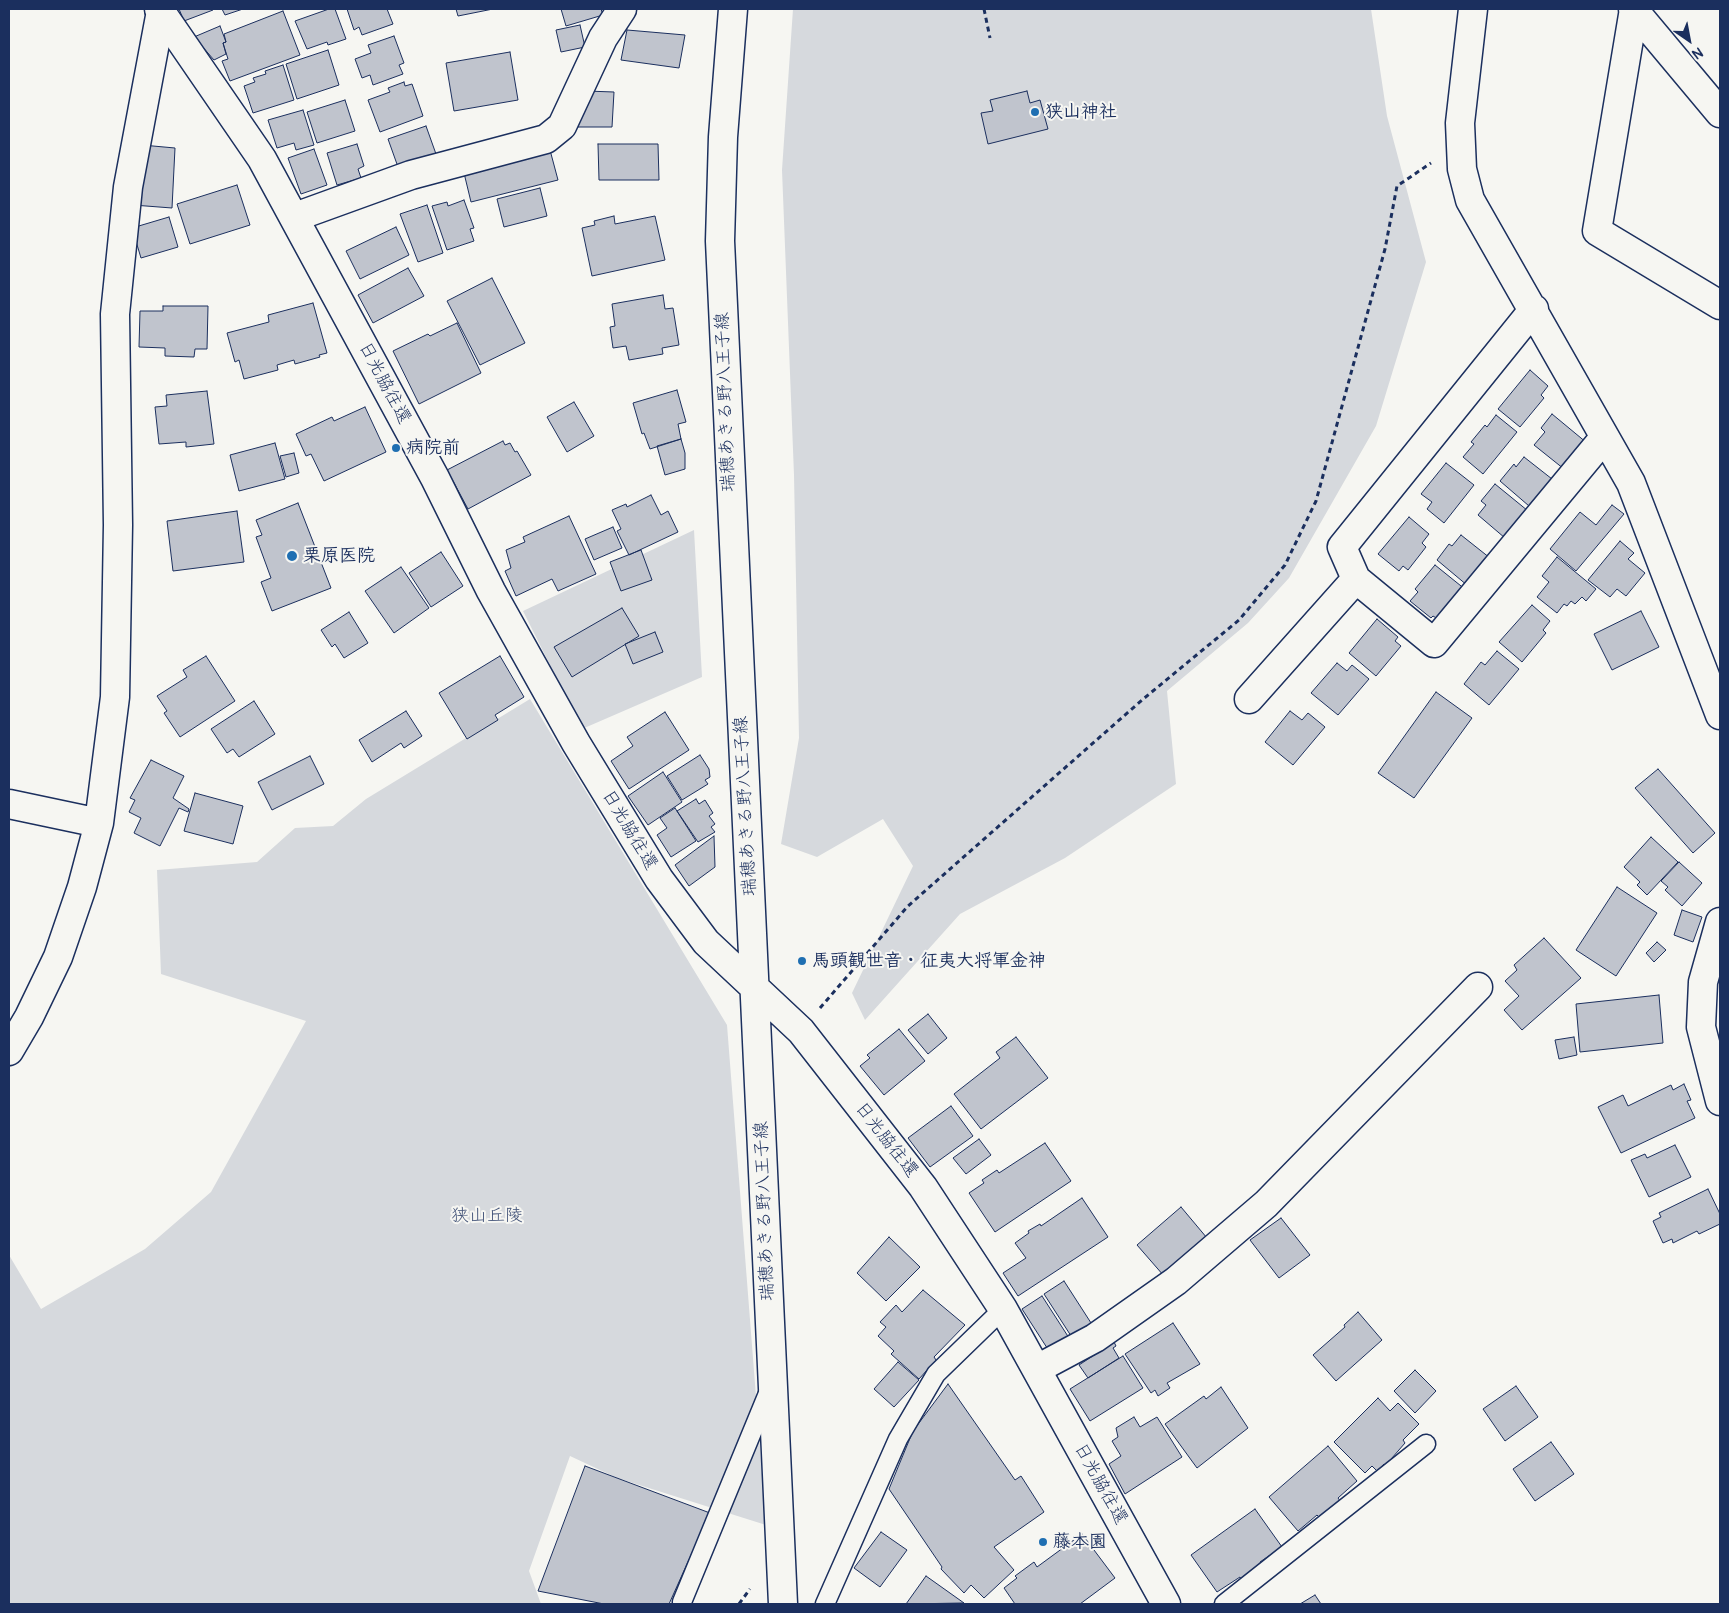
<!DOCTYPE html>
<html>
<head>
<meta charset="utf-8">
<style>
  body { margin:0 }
  #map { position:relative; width:1729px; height:1613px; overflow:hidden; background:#f6f6f2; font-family:Pangolin,sans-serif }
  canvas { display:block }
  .frame { position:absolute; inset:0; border:10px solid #1b2f5e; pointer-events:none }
  .north { position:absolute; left:1664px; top:15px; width:50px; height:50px; -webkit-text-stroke:4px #f6f6f2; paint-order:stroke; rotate:147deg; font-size:14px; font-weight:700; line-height:20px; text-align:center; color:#1b2f5e }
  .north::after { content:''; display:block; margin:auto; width:18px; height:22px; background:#1b2f5e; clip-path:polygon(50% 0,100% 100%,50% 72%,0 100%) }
</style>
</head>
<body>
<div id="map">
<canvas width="1729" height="1613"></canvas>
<div class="frame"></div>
<div class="north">N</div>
</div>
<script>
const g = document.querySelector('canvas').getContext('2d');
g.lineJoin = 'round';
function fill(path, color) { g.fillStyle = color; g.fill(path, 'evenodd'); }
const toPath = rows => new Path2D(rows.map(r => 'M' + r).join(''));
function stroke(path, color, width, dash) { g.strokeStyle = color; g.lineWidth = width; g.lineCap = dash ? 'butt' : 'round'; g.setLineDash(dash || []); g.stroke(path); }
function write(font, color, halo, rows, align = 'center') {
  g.font = font + ' Pangolin,"Klee One",sans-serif'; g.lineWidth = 4; g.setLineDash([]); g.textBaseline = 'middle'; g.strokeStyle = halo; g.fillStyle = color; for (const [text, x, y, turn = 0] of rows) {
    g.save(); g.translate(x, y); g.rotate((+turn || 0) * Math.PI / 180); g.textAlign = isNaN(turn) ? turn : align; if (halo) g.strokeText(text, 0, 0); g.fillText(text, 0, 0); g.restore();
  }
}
const green = toPath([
  [793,9,1371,9,1387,116,1426,262,1376,426,1289,578,1248,623,1167,691,1176,784,1065,858,960,914,865,1020,852,993,913,866,883,819,817,857,781,844,799,738,794,475,782,170],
  [694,530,702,677,582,729,523,611],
  [530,699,727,1025,766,1525,617,1478,570,1456,529,1571,541,1604,9,1604,9,1255,41,1309,145,1249,211,1192,306,1021,161,974,157,870,257,862,295,828,333,826,366,799]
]);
const building = toPath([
  [179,9,212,9,213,10,184,21,179,9],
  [222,9,243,9,225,15,222,9],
  [329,9,335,9,346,39,328,45,327,42,307,49,295,21,329,9],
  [347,9,387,9,393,24,362,35,359,27,354,30,347,9],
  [456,9,493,9,458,16,456,9],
  [561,9,601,9,603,15,566,26,561,9],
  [283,11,300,55,230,81,222,61,228,59,223,43,226,42,224,34,283,11],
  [580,25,585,47,561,52,556,30,580,25],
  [220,26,226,42,223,43,226,54,214,60,194,37,220,26],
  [627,30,685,35,679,68,621,60,627,30],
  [394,36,404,63,399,65,403,74,373,85,370,75,362,78,355,59,371,53,368,45,394,36],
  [328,50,339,85,297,99,286,64,328,50],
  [510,52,518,100,454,111,446,63,510,52],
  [283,65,294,100,253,113,244,86,255,82,253,78,266,74,265,71,283,65],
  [404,82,405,86,412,84,423,116,380,132,368,100,390,92,388,88,404,82],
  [586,91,614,92,612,127,578,127,586,91],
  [1027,91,1030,103,1040,100,1048,129,988,144,981,113,993,111,990,100,1027,91],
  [345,100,355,131,317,143,307,112,345,100],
  [303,110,314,145,296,150,294,143,277,148,268,120,303,110],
  [426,126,436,154,398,167,388,139,426,126],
  [357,144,364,166,358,169,361,178,337,185,327,153,357,144],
  [598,144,658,144,659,180,599,180,598,144],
  [142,145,175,148,172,208,133,205,142,145],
  [314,149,327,185,301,194,288,158,314,149],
  [550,150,558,180,471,202,464,173,550,150],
  [237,185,250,225,190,244,177,204,237,185],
  [540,188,547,216,504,227,497,199,540,188],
  [464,200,474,228,470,229,474,241,447,250,432,206,447,202,448,206,464,200],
  [427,205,443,253,418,262,400,214,427,205],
  [614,216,615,224,655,216,665,260,592,276,582,228,595,225,594,221,614,216],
  [169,217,178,247,141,258,132,228,169,217],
  [396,227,409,255,360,279,346,251,396,227],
  [408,268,424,296,373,323,358,295,408,268],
  [492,278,525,343,480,365,447,301,492,278],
  [663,295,665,309,673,308,679,345,662,348,663,354,629,360,626,346,613,348,610,327,615,326,612,304,663,295],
  [313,303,327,353,319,355,320,357,295,364,294,360,277,365,278,370,244,379,239,360,235,362,227,333,269,322,268,315,313,303],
  [163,306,208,306,207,349,195,349,194,357,165,356,165,348,139,347,140,311,163,311,163,306],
  [457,323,481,373,419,404,393,351,428,334,430,336,457,323],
  [1530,370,1548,386,1541,395,1544,398,1520,427,1498,409,1530,370],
  [677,390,686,422,678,424,681,439,650,449,644,433,642,434,633,403,677,390],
  [207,391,214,444,186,447,186,442,159,444,155,407,167,406,166,395,207,391],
  [574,402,594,436,567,452,547,417,574,402],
  [365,407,386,452,324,481,311,454,306,456,296,434,332,417,334,421,365,407],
  [1552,414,1587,443,1569,473,1534,445,1545,432,1541,428,1552,414],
  [1496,415,1517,432,1483,474,1463,457,1474,444,1471,442,1485,425,1487,427,1496,415],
  [681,439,685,453,685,469,665,475,657,446,681,439],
  [503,441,505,445,510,443,515,452,517,451,531,475,468,509,447,470,503,441],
  [275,443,285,479,239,491,230,455,275,443],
  [294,453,299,473,286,477,280,456,294,453],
  [1524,457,1552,479,1546,486,1553,491,1536,512,1500,481,1514,464,1516,467,1524,457],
  [1446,463,1474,485,1444,523,1427,509,1432,502,1421,494,1446,463],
  [1495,484,1533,515,1505,538,1478,515,1486,505,1481,501,1495,484],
  [651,495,661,515,668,511,678,532,629,555,617,531,621,529,612,510,626,504,627,507,651,495],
  [298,503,331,588,272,611,261,582,271,578,256,537,262,535,256,520,298,503],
  [1612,505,1624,514,1576,571,1550,549,1580,512,1596,525,1612,505],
  [237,511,244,562,173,571,167,521,237,511],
  [569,516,596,574,558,591,552,579,516,596,505,571,511,568,506,550,525,542,523,537,569,516],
  [1409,517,1429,534,1422,543,1426,547,1408,570,1403,566,1399,571,1378,554,1409,517],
  [613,527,622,548,594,560,585,539,613,527],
  [1461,535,1490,558,1474,591,1437,560,1449,544,1452,546,1461,535],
  [1620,541,1634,553,1628,559,1645,573,1626,596,1617,589,1610,597,1588,580,1620,541],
  [641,550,652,580,621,591,610,562,641,550],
  [441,552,463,586,431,607,409,573,441,552],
  [1557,557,1596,589,1586,601,1582,597,1575,604,1571,601,1567,606,1564,604,1557,613,1537,597,1549,582,1542,576,1557,557],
  [1435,565,1466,590,1441,621,1433,616,1431,618,1410,601,1418,592,1415,589,1435,565],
  [401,567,429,608,394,633,365,591,401,567],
  [1532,605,1550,621,1543,630,1546,633,1522,662,1499,642,1532,605],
  [622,608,639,636,572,677,554,647,622,608],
  [1641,611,1659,647,1612,670,1594,634,1641,611],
  [349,612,368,643,344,658,335,644,332,647,321,630,349,612],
  [1377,619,1398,637,1395,641,1401,646,1376,676,1349,653,1377,619],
  [655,632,663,652,633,664,625,644,655,632],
  [1497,651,1519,669,1489,705,1464,684,1481,662,1485,665,1497,651],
  [206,656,235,701,180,737,164,713,167,711,157,696,187,677,183,670,206,656],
  [500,656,524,697,495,715,498,720,467,739,439,693,500,656],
  [1337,663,1347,671,1352,665,1369,679,1338,715,1311,693,1337,663],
  [1436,692,1472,718,1414,798,1378,773,1436,692],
  [254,701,275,734,239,757,233,749,227,753,211,729,254,701],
  [406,711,422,736,404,748,401,743,372,762,359,740,406,711],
  [1290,711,1302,720,1308,713,1325,727,1293,765,1265,742,1290,711],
  [665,712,689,750,629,789,611,761,633,746,627,737,665,712],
  [700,755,709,769,710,777,705,780,708,784,682,800,667,776,700,755],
  [310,756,324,784,272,810,258,782,310,756],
  [151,760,184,776,173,798,189,809,188,812,179,808,160,846,134,833,141,818,129,812,135,800,130,798,151,760],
  [1658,769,1715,833,1693,853,1635,788,1658,769],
  [663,772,682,802,648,825,628,796,663,772],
  [195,793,243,806,233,844,184,831,195,793],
  [696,799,699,804,705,800,713,813,709,816,715,824,711,827,715,832,698,842,677,811,696,799],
  [675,808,696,841,671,857,657,835,667,828,660,818,675,808],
  [714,836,715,867,689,886,675,865,714,836],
  [1651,837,1678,862,1647,895,1637,885,1640,882,1624,867,1651,837],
  [1679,862,1702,883,1682,906,1665,890,1668,887,1661,881,1679,862],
  [1617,887,1657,913,1616,976,1576,950,1617,887],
  [1682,910,1702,917,1693,942,1674,935,1682,910],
  [1544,938,1581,978,1522,1030,1504,1010,1519,996,1505,981,1517,970,1514,965,1544,938],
  [1657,942,1666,950,1654,962,1646,953,1657,942],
  [1659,995,1663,1043,1580,1052,1576,1004,1659,995],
  [928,1014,947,1038,928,1054,908,1030,928,1014],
  [899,1029,925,1061,884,1095,860,1066,870,1058,867,1055,899,1029],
  [1016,1037,1048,1078,981,1129,954,1094,1000,1058,996,1052,1016,1037],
  [1574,1037,1577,1055,1559,1059,1555,1040,1574,1037],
  [1684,1084,1691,1100,1687,1101,1695,1118,1621,1153,1598,1107,1623,1095,1628,1106,1671,1085,1673,1090,1684,1084],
  [951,1106,973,1136,930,1167,908,1138,951,1106],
  [979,1139,991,1155,966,1174,953,1158,979,1139],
  [1045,1143,1071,1181,995,1232,969,1193,984,1183,982,1180,997,1170,999,1173,1045,1143],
  [1675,1145,1691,1177,1649,1197,1631,1160,1645,1154,1647,1158,1675,1145],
  [1708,1189,1720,1214,1720,1224,1699,1234,1697,1231,1673,1243,1672,1239,1663,1243,1653,1221,1661,1217,1659,1213,1708,1189],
  [1082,1198,1108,1237,1018,1296,1003,1273,1026,1258,1015,1243,1029,1233,1028,1231,1040,1224,1041,1226,1082,1198],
  [1181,1207,1207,1238,1164,1276,1137,1245,1181,1207],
  [1281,1218,1310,1255,1279,1278,1250,1240,1281,1218],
  [889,1237,920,1267,886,1301,857,1273,889,1237],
  [1064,1281,1093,1326,1073,1339,1044,1294,1064,1281],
  [923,1290,965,1325,934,1357,936,1360,919,1379,891,1354,894,1351,878,1336,886,1327,880,1322,896,1305,902,1312,923,1290],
  [1042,1296,1071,1341,1051,1354,1022,1309,1042,1296],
  [1358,1312,1382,1340,1336,1381,1313,1355,1345,1327,1344,1325,1358,1312],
  [1173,1323,1200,1364,1167,1383,1170,1388,1158,1396,1155,1390,1151,1393,1125,1354,1173,1323],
  [1114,1342,1116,1346,1113,1348,1119,1358,1088,1378,1079,1365,1114,1342],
  [1123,1356,1143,1388,1090,1421,1070,1389,1123,1356],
  [898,1362,919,1380,894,1407,874,1389,898,1362],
  [1415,1370,1436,1391,1415,1413,1394,1391,1415,1370],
  [948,1384,1015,1480,1021,1476,1044,1512,994,1547,1014,1570,984,1598,971,1585,964,1593,941,1569,942,1567,889,1489,913,1431,948,1384],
  [1516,1386,1538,1417,1505,1441,1483,1409,1516,1386],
  [1221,1387,1248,1428,1197,1468,1165,1424,1204,1396,1206,1399,1221,1387],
  [1378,1398,1390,1411,1398,1403,1419,1424,1403,1440,1405,1443,1385,1466,1384,1464,1377,1471,1372,1466,1365,1473,1334,1442,1378,1398],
  [1134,1417,1140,1427,1157,1417,1182,1457,1125,1494,1109,1464,1121,1456,1112,1441,1118,1437,1116,1428,1134,1417],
  [1551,1442,1574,1474,1535,1501,1513,1469,1551,1442],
  [1328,1446,1357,1481,1338,1498,1341,1502,1321,1519,1317,1515,1298,1531,1269,1497,1328,1446],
  [585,1466,710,1513,669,1604,604,1604,538,1591,585,1466],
  [1255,1509,1282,1547,1260,1562,1263,1566,1242,1581,1240,1577,1217,1592,1191,1555,1255,1509],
  [881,1532,907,1550,880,1587,854,1568,881,1532],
  [1082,1534,1115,1578,1080,1604,1015,1604,1004,1588,1017,1578,1015,1576,1034,1562,1037,1567,1082,1534],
  [926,1576,964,1603,906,1604,926,1576],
  [1315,1595,1321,1604,1300,1604,1315,1595]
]);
const path = toPath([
  [984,9,990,38],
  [820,1008,908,906,1142,700,1239,620,1285,565,1316,501,1385,249,1397,186,1431,163],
  [739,1604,750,1589]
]);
const lane = toPath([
  [682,1602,769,1391],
  [825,1604,898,1439,936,1374,1003,1309],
  [1224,1604,1426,1444]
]);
const street = toPath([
  [1473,9,1460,123,1462,169,1470,200,1631,483,1720,715],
  [1633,9,1720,113],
  [1634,9,1597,231,1720,305],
  [295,217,411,175,546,139,562,126,603,38,622,9],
  [1356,579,1434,643,1604,438],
  [1249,699,1356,579,1342,547,1534,309],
  [9,804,99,823],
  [1720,922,1703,982,1701,1027,1720,1101],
  [9,1051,29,1017,58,957,82,887,99,823,115,697,118,525,115,314,128,187,161,11],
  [1037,1369,1095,1338,1176,1281,1266,1204,1478,987]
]);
const secondary = toPath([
  [159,9,262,159,435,478,491,591,576,743,659,879,706,942,801,1031,923,1187,1003,1309,1166,1604],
  [733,9,723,137,720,241,783,1604]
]);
const markers = [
  [1035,112,5,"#1f6fb2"],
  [396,448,5,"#1f6fb2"],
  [292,556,6,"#1f6fb2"],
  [802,961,5,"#1f6fb2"],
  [1043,1542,5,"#1f6fb2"]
];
const poiNames = [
  ["狭山神社",1045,112],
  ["病院前",406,448],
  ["栗原医院",303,556],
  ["馬頭観世音・征夷大将軍金神",812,961],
  ["藤本園",1053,1542]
];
const streetNames = [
  ["日光脇往還",384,383,62],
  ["瑞穂あきる野八王子線",726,402,-92],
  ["瑞穂あきる野八王子線",746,806,-93],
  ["日光脇往還",629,830,59],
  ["日光脇往還",886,1140,52],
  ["瑞穂あきる野八王子線",765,1211,-92],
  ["日光脇往還",1100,1484,61]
];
const parkNames = [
  ["狭山丘陵",487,1216]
];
fill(green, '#d6d9dd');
fill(building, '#c0c4cd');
stroke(building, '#1b2f5e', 1);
stroke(lane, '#1b2f5e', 21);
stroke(street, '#1b2f5e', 31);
stroke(secondary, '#1b2f5e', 31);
stroke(path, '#1b2f5e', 3, [5, 4]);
stroke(lane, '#f6f6f2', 18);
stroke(street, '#f6f6f2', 28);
stroke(secondary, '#f6f6f2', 28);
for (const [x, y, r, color] of markers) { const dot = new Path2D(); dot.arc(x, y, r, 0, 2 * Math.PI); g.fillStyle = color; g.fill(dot); stroke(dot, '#f6f6f2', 2); }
write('bold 18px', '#1b2f5e', '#f6f6f2', poiNames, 'left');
write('18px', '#1b2f5e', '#f6f6f2', streetNames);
write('18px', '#405177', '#f6f6f2', parkNames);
</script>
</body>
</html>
